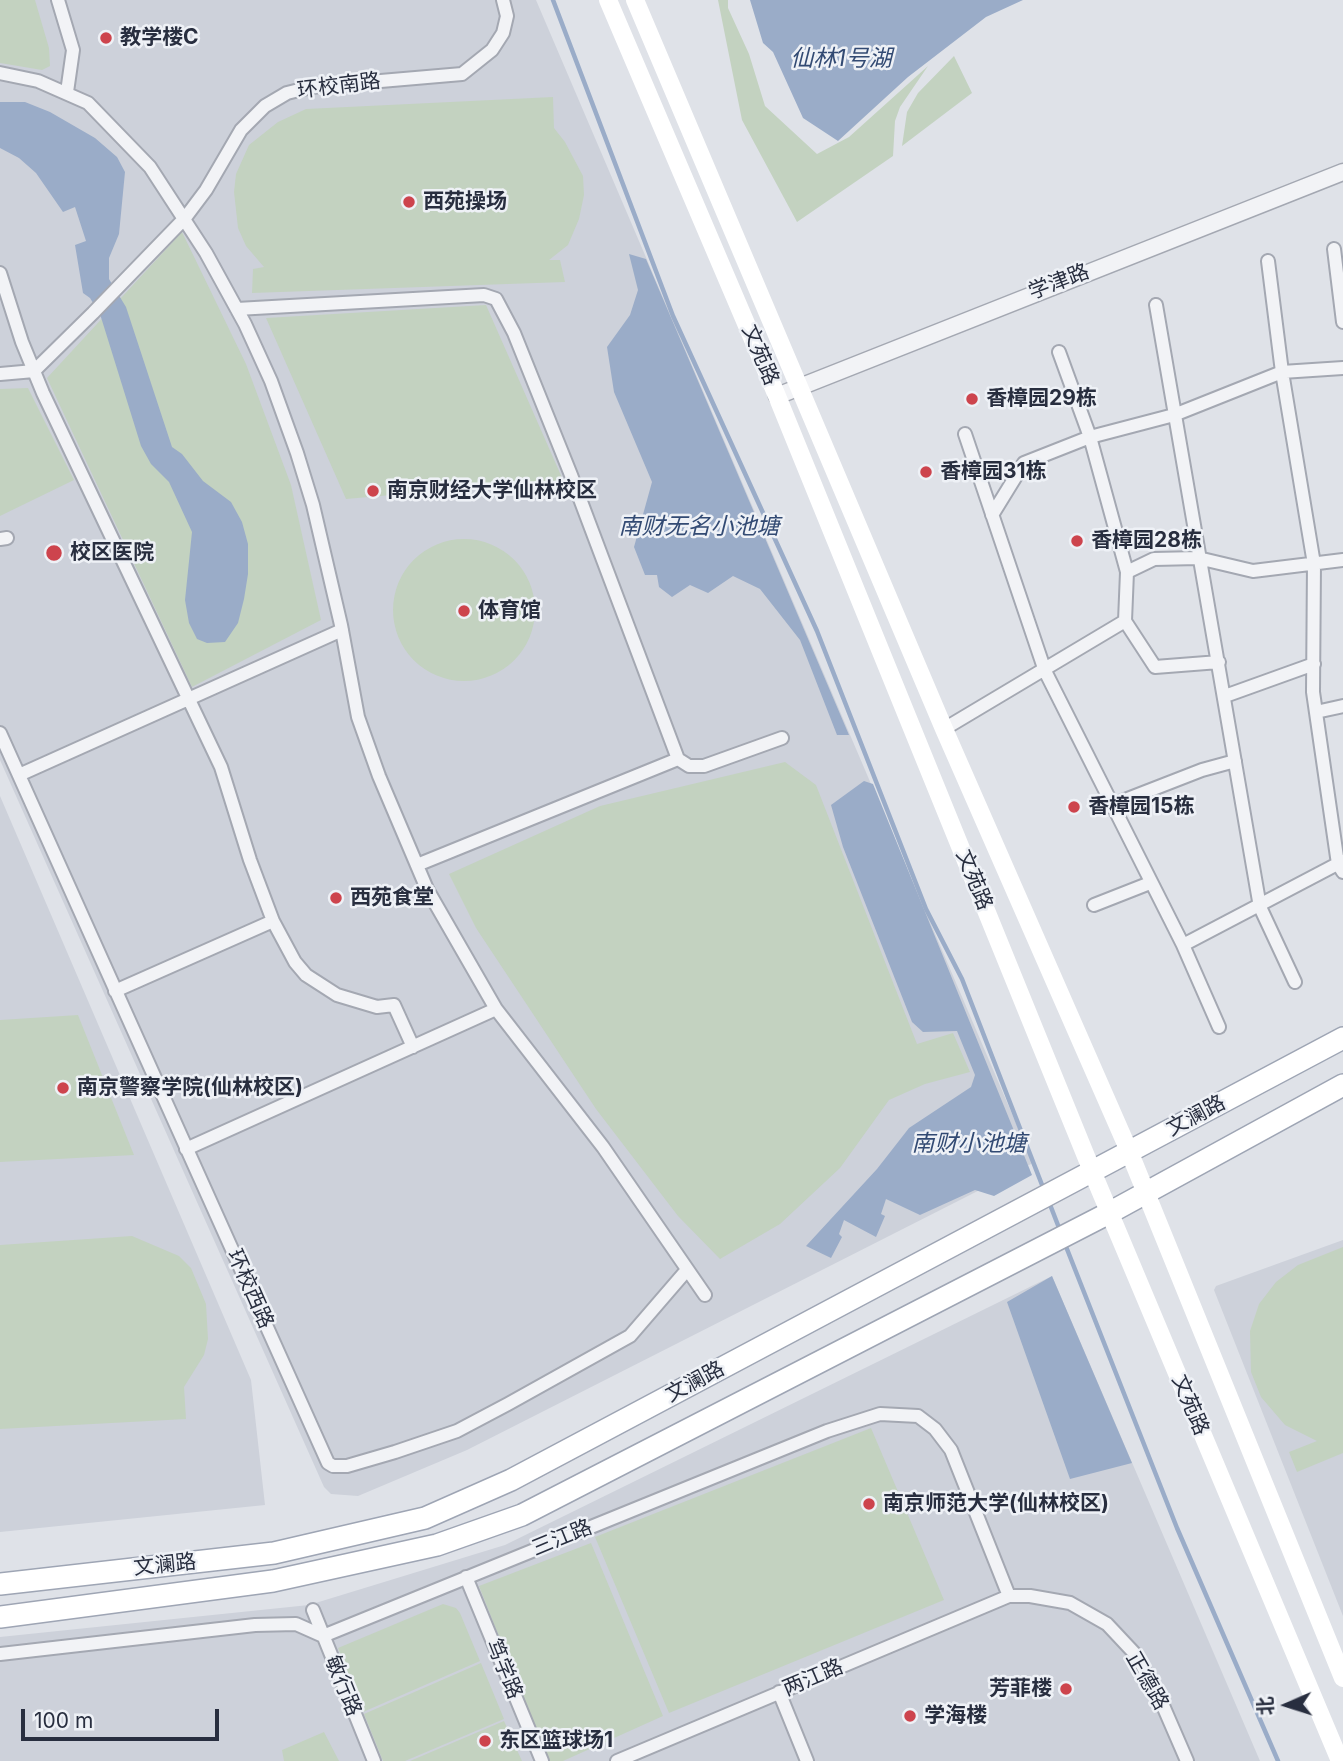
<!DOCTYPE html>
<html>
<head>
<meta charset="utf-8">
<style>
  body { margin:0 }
  #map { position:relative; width:1343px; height:1761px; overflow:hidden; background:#dfe2e8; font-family:Inter,"Noto Sans SC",sans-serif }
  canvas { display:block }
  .north { position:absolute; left:1252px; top:1670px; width:70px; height:70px; -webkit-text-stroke:5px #eef1f6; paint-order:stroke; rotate:267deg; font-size:19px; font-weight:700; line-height:28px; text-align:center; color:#282e3f }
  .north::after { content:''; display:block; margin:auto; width:24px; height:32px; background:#282e3f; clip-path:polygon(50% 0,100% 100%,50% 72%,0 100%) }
  .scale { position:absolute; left:21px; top:1709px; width:198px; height:32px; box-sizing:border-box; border:4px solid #282e3f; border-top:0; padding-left:9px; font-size:21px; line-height:24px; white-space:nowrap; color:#282e3f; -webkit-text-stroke:5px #eef1f6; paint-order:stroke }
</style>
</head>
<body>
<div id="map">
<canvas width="1343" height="1761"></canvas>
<div class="north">北</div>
<div class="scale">100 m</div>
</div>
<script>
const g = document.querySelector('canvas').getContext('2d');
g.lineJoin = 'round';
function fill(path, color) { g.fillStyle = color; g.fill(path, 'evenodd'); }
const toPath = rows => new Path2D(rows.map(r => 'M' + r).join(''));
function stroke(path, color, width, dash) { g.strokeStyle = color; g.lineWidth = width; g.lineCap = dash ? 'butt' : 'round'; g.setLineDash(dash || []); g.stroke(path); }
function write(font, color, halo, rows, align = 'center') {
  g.font = font + ' Inter,"Noto Sans SC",sans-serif'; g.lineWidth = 5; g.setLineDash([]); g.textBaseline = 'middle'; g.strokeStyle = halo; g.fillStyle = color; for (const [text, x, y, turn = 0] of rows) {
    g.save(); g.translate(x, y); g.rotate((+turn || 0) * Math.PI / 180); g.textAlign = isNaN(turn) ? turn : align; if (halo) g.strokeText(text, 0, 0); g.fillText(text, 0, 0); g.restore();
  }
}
const built = toPath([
  [0,0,536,0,1033,1163,467,1450,358,1496,331,1494,324,1487,0,760],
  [0,796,251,1380,265,1505,0,1532],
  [1343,1240,1343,1616,1214,1290,1216,1286],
  [1052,1276,1260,1761,0,1761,0,1637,309,1605,505,1545]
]);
const green = toPath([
  [0,0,35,0,49,48,50,66,42,70,0,63],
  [718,0,728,0,728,8,749,54,765,106,817,154,849,137,928,66,900,107,895,121,893,156,797,222,742,120],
  [954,56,972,93,902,146,907,112,918,93],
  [553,97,554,128,565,142,583,176,584,195,579,219,568,245,549,260,560,260,565,282,252,293,253,269,264,267,246,246,238,228,234,192,236,174,249,145,278,122,306,109],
  [182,232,246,364,291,485,321,620,192,687,47,378],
  [486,305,563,480,346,499,266,318],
  [28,388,74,480,0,516,0,389],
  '393 610a71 71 0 1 1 142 0a71 71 0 1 1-142 0Z',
  [785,762,816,785,917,1044,953,1033,970,1072,925,1084,889,1100,840,1168,780,1224,720,1259,678,1216,596,1109,476,928,449,874,600,806],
  [78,1015,134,1155,0,1162,0,1020],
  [132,1236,179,1256,191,1268,206,1304,208,1339,204,1355,184,1387,186,1419,0,1429,0,1245],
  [1343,1247,1343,1453,1297,1472,1289,1452,1317,1441,1285,1425,1261,1397,1251,1372,1250,1331,1259,1304,1276,1282,1298,1265],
  [871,1428,944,1600,669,1713,595,1537],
  [591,1543,663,1716,563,1761,548,1761,479,1586],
  [443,1604,456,1608,460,1613,480,1661,363,1712,338,1648],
  [481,1663,504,1719,405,1761,383,1761,364,1714],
  [504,1721,522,1761,410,1761],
  [324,1732,339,1761,284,1761,282,1750]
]);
const water = toPath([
  [750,0,1023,0,986,17,908,77,838,141,803,118,773,52,763,43],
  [0,102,25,102,50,112,95,138,117,157,125,172,119,234,109,258,109,279,126,307,172,447,182,454,203,481,231,502,242,522,248,544,248,574,244,599,238,623,225,642,207,643,197,639,189,623,185,600,192,532,169,482,151,464,141,446,100,314,90,298,83,293,75,245,86,241,75,207,63,212,36,173,19,158,0,148],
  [629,254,646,259,849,735,837,735,800,640,760,589,733,576,708,593,690,585,672,597,659,587,657,575,645,575,634,547,652,482,614,392,607,347,630,315,638,290],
  [864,781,873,784,1032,1175,994,1196,975,1190,920,1215,886,1199,881,1214,885,1216,876,1237,844,1220,839,1234,842,1237,831,1258,806,1246,877,1169,909,1128,971,1087,975,1075,957,1031,923,1032,912,1022,843,847,831,805],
  [1052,1276,1132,1463,1070,1479,1007,1302]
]);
const stream = toPath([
  [553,0,673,316,817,631,926,909,962,979,1044,1190],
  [1049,1202,1061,1233],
  [1065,1244,1177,1528,1278,1761]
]);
const minor = toPath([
  [58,0,73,50,67,92],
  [0,73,38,81,88,103,150,167,206,253,245,324,271,381,297,453,313,505,341,625,358,717,379,776,427,889,496,1009,603,1147,705,1295],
  [1334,249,1343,322],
  [1268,261,1282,372,1314,564,1313,692,1338,864,1343,872],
  [0,273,22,342,43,393,221,767,250,860,273,921,295,962,306,975,337,995,377,1007,394,1005,413,1047],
  [1156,305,1260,907,1295,982],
  [237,309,484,295,496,299,514,333,571,475,678,759],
  [1059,352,1090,437,1127,572],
  [0,374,34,371,93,313,185,218,206,190,241,130,265,106,287,93,311,87,462,74,492,50,503,33,507,16,503,0],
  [965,434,1045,671,1183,945,1219,1027],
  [992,515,1024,463,1090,437,1174,415,1282,372,1343,368],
  [0,539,7,538],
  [1125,621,1155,667,1219,662],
  [1225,696,1314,664],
  [1316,712,1343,706],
  [944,729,1125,621,1127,572,1154,559,1198,558,1253,571,1343,560],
  [0,733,328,1463,333,1466,347,1466,395,1452,457,1431,508,1404,630,1336,686,1271],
  [19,775,342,630],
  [1112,805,1202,770,1235,761],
  [417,865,678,759,689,766,704,766,782,738],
  [1094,905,1150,883],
  [1183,945,1343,861],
  [115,991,273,921],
  [186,1149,496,1009],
  [466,1577,542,1761],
  [313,1610,374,1761],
  [0,1654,255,1625,296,1624,323,1636,827,1431,880,1414,918,1416,935,1429,951,1450,1009,1596],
  [779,1692,807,1761],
  [617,1761,1009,1596,1030,1596,1070,1603,1107,1624,1137,1656,1161,1701,1187,1761]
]);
const tertiary = toPath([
  [777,396,1343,172]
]);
const secondary = toPath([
  [608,0,777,396,1092,1171,1340,1761],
  [635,0,944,729,1129,1151,1343,1678]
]);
const primary = toPath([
  [0,1584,274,1553,425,1518,511,1480,1343,1038],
  [0,1617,273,1581,437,1545,522,1515,1109,1213,1343,1085]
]);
const markers = [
  [106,38,7,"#cd444d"],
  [409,202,7,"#cd444d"],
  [972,399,7,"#cd444d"],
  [926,472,7,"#cd444d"],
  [373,491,7,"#cd444d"],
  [1077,541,7,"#cd444d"],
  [54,553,9,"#cd444d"],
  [464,611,7,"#cd444d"],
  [1074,807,7,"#cd444d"],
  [336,898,7,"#cd444d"],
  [63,1088,7,"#cd444d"],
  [869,1504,7,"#cd444d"],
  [1066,1689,7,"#cd444d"],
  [910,1716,7,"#cd444d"],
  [485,1741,7,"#cd444d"]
];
const poiNames = [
  ["教学楼C",120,38],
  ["西苑操场",423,202],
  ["香樟园29栋",986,399],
  ["香樟园31栋",940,472],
  ["南京财经大学仙林校区",387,491],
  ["香樟园28栋",1091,541],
  ["校区医院",70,553],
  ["体育馆",478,611],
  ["香樟园15栋",1088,807],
  ["西苑食堂",350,898],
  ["南京警察学院(仙林校区)",77,1088],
  ["南京师范大学(仙林校区)",883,1504],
  ["芳菲楼",1052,1689,"right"],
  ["学海楼",924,1716],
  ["东区篮球场1",499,1741]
];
const streetNames = [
  ["环校南路",339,86,-7],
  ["学津路",1059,282,-21],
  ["文苑路",760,355,67],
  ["文苑路",974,880,68],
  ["文澜路",1196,1116,-28],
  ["环校西路",250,1289,66],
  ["文澜路",695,1382,-28],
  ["文苑路",1190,1405,67],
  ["三江路",562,1538,-22],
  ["文澜路",165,1565,-6],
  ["笃学路",504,1669,68],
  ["两江路",813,1678,-23],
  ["正德路",1147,1681,60],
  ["敏行路",343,1686,68]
];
const waterNames = [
  ["仙林1号湖",841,59],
  ["南财无名小池塘",699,527],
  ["南财小池塘",969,1144]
];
fill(built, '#cdd1da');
fill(green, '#c3d2c0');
fill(water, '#9aacc8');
stroke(stream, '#9aacc8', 4.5);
stroke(minor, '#a4a8b2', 16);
stroke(tertiary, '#a4a8b2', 19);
stroke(primary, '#9ea5b4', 24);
stroke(minor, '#f2f3f6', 12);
stroke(tertiary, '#f2f3f6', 16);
stroke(secondary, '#fff', 18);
stroke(primary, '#fff', 21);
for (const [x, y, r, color] of markers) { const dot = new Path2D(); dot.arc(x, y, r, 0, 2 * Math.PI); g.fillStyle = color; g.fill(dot); stroke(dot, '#eef1f6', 2.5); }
write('bold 21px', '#282e3f', '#eef1f6', poiNames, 'left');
write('21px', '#282e3f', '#eef1f6', streetNames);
write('italic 23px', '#324a73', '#eef1f6', waterNames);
</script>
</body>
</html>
